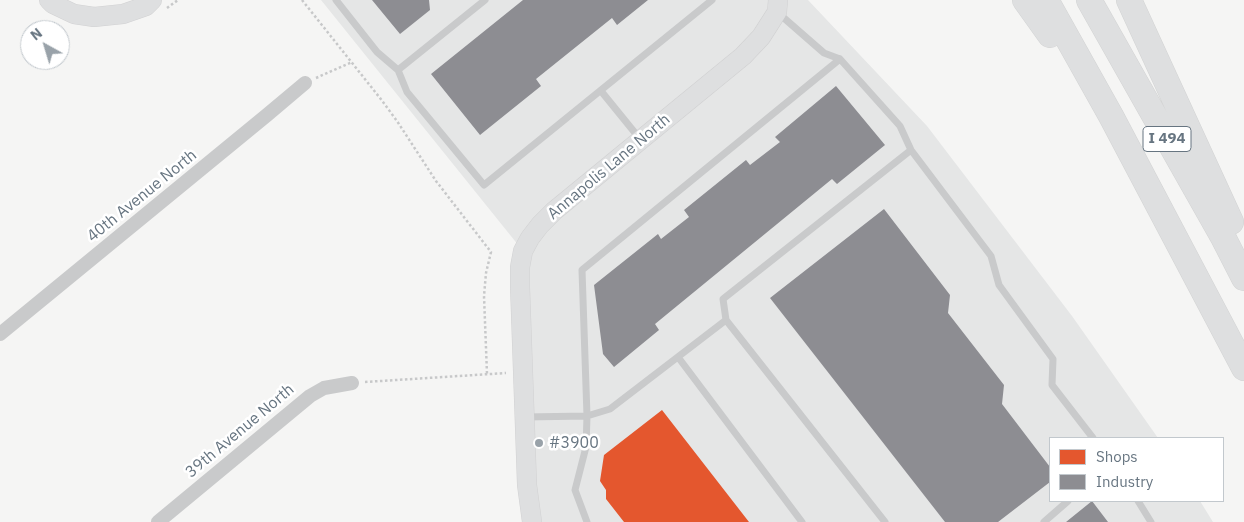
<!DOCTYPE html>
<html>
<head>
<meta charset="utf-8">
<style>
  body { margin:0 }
  #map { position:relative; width:1244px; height:522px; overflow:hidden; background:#f5f5f4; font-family:"IBM Plex Sans",sans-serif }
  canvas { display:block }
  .legend { position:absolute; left:1049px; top:437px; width:175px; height:65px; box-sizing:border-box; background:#fff; border:1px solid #c2c8cd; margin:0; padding:6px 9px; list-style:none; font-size:15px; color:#677581 }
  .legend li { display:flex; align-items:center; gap:10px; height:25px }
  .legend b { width:25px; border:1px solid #c2c8cd }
  .north { position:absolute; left:20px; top:20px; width:50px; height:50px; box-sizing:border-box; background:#fff; border:1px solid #c2c8cd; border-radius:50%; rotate:321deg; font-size:14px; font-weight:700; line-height:20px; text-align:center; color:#677581 }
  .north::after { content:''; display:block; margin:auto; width:18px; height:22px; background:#99a2a9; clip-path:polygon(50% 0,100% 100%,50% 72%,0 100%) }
</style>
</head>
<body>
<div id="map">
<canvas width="1244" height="522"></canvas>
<ul class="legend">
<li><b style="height:14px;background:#e4572e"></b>Shops</li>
<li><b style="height:14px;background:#8d8d92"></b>Industry</li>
</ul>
<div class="north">N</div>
</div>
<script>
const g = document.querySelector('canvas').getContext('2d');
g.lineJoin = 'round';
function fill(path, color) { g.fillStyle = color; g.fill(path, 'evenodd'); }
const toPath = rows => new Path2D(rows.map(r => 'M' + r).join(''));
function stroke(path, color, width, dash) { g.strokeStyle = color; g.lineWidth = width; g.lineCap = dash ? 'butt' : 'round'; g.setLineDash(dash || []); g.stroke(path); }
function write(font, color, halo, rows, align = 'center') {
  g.font = font + ' "IBM Plex Sans",sans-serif'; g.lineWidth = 5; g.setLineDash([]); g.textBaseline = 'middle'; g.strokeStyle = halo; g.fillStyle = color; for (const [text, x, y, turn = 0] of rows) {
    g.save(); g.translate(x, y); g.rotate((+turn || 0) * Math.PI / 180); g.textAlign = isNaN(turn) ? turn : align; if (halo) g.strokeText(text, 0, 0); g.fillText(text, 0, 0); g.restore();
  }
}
const built = toPath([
  [321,0,808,0,927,126,1072,316,1158,438,1050,438,1050,501,1200,501,1213,522,535,522,523,251]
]);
const shops = toPath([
  [662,410,749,522,624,522,606,499,606,490,600,481,604,455]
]);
const industry = toPath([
  [372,0,429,0,430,10,400,34],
  [523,0,648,0,617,25,612,18,536,79,541,86,480,135,431,74],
  [836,86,885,145,837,184,832,179,655,324,659,330,614,367,603,354,594,285,658,234,661,239,689,217,684,210,746,160,750,165,780,142,775,137],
  [884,209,950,295,948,313,1004,385,1002,404,1050,467,1050,482,998,522,945,522,770,298],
  [1092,501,1108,522,1066,522]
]);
const path = toPath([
  [302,0,380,98,397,121,436,181,491,252,486,273,484,296,487,374],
  [167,8,178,0],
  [316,78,352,62],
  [365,382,506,373]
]);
const lane = toPath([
  [336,0,377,52,398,70,407,92,484,185,712,0],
  [777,12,824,53,840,59],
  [398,70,485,0],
  [601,91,640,139],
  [726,320,885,522],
  [678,357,802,522],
  [525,417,587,416,610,409,726,320,723,299,911,150],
  [1138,501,1151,522],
  [587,522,575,490,586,447,587,416,582,270,840,59,900,126,911,150,991,256,999,285,1053,359,1052,385,1093,438],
  [1044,522,1068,501]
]);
const street = toPath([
  [0,334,267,115,305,83],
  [158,522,310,396,324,388,352,383]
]);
const secondary = toPath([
  [49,0,53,4,74,14,94,17,123,14,146,6,152,0],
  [532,522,527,485,520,287,520,267,523,251,530,238,540,225,554,211,743,56,761,37,777,12,778,0]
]);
const highway = toPath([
  [1025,0,1050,35],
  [1046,0,1111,116,1244,368],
  [1089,0,1223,237,1244,278],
  [1129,0,1231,222]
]);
const markers = [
  [539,443,5,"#99a2a9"]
];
const shields = [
  [1167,139,48]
];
const shieldNames = [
  ["I 494",1167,139]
];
const streetNames = [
  ["Annapolis Lane North",609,167,-40],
  ["40th Avenue North",142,196,-39],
  ["39th Avenue North",240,431,-40]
];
const poiNames = [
  ["#3900",549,443]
];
fill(built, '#e5e6e6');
fill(shops, '#e4572e');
fill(industry, '#8d8d92');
stroke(secondary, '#d1d1d2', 20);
stroke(highway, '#d2d3d3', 26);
stroke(path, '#c7c8c9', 2.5, [2.5, 2.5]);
stroke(lane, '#c9cacb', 7);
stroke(street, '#c9cacb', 14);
stroke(secondary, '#dedfe0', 19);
stroke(highway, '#dedfe0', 25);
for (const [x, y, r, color] of markers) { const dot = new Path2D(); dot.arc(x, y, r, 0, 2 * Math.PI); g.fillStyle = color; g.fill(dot); stroke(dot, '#fff', 2); }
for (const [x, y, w] of shields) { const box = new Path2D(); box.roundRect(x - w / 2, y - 12.5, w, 25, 4); g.fillStyle = '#fff'; g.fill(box); stroke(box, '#677581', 1); }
write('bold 15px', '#677581', null, shieldNames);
write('16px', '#677581', '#fff', streetNames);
write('16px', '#677581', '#fff', poiNames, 'left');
</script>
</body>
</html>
